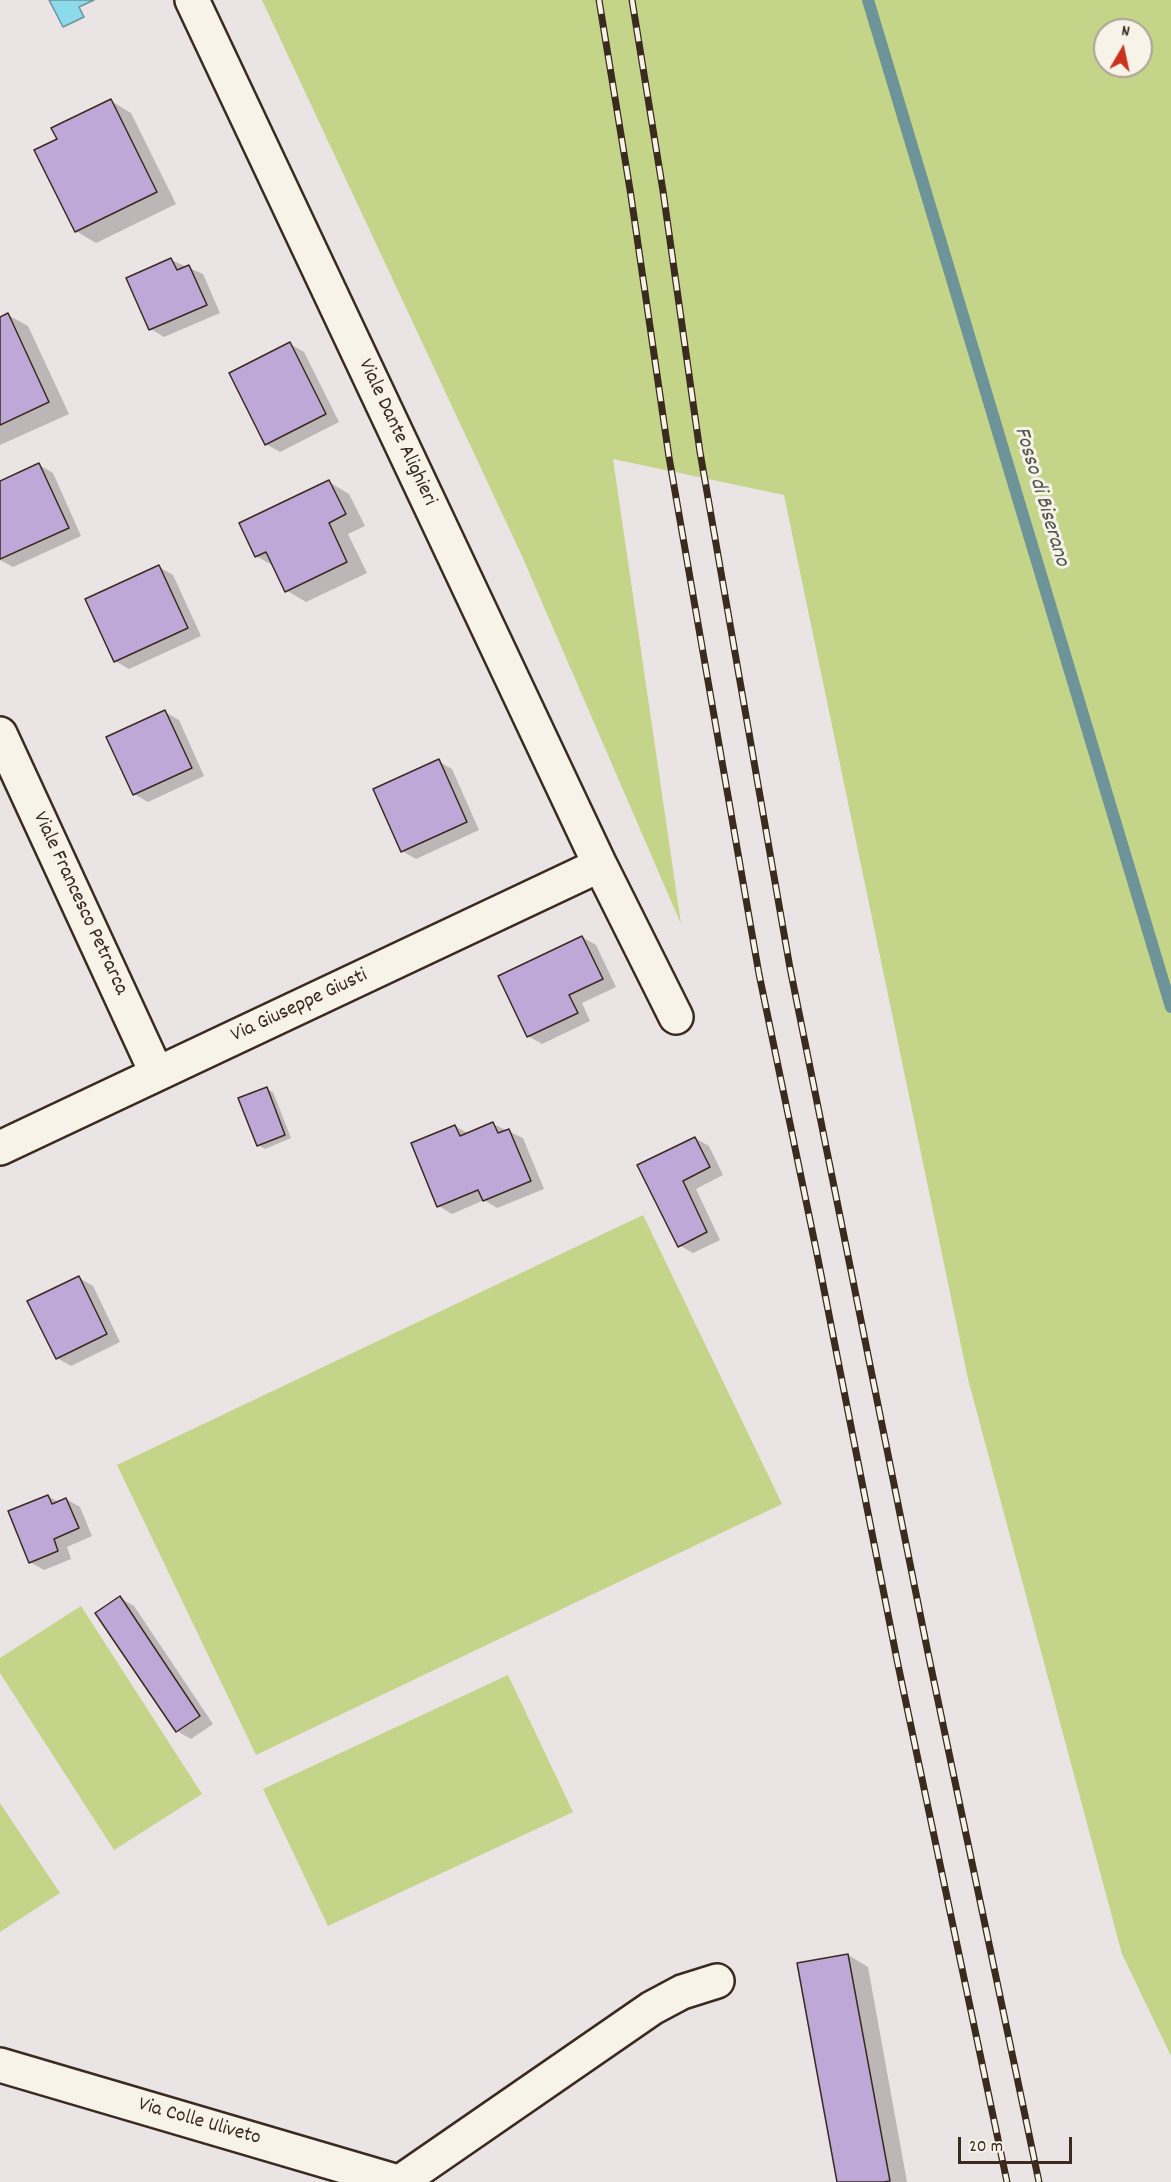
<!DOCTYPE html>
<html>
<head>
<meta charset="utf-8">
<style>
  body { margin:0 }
  #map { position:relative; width:1171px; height:2182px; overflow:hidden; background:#ebe4e5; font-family:Dekko,sans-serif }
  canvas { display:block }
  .north { position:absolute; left:1093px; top:18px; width:60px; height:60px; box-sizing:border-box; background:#f7f3e8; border:2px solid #aca397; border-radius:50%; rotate:9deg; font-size:16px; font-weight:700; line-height:24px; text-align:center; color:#3b2a1e }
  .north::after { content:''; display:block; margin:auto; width:21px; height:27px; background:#c8321e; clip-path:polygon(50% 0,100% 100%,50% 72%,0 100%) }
  .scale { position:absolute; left:958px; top:2137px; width:114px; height:27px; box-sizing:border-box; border:3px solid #3b2a1e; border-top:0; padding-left:8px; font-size:18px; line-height:21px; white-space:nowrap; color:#3b2a1e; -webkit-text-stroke:4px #f7f3e8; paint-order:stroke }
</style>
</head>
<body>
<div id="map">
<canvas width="1171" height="2182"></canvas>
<div class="north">N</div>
<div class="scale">20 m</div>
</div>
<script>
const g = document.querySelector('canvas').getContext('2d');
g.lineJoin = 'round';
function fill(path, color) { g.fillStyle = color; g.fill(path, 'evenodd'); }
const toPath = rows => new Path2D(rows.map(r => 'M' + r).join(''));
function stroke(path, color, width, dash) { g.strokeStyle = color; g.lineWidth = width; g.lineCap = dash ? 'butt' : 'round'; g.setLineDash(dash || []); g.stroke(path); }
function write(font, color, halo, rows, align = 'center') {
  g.font = font + ' Dekko,sans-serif'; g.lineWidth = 6; g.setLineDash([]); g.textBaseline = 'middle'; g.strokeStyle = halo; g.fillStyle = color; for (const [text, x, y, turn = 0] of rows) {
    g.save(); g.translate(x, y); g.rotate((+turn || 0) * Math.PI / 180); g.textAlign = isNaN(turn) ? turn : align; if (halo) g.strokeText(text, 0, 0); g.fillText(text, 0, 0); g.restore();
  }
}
const green = toPath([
  [262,0,1171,0,1171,2056,1122,1954,968,1379,784,495,613,459,681,924,522,556],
  [1105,30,1141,30,1141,66,1105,66],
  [643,1215,782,1504,256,1755,117,1465],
  [81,1606,202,1794,114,1850,0,1673,0,1658],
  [508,1675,573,1812,328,1926,263,1789],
  [0,1803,60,1893,0,1932]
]);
const water = toPath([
  [49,0,94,0,79,7,84,17,63,27,49,0]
]);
const shadow = toPath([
  [111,101,131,113,176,204,96,243,76,231,59,139],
  [171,260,203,274,220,313,164,337,151,329],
  [8,315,28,326,69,414,0,445,0,318],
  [290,344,304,352,339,422,280,452,266,444],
  [39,465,53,473,81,536,13,567,0,560,0,482],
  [329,482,349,494,365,526,348,534,367,573,306,602,286,590,274,566,256,556],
  [159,567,173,575,201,636,129,669,115,661],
  [165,712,179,720,204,776,148,802,134,794],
  [438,761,452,769,479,830,416,859,402,851],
  [582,937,596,945,616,987,582,1003,590,1021,542,1044,528,1036],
  [266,1089,273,1092,291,1138,265,1149,258,1145],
  [493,1124,523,1138,544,1189,497,1208,484,1200,452,1214,439,1206,455,1126,469,1134],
  [695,1138,709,1146,723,1175,696,1189,720,1240,693,1253,679,1245,639,1166],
  [79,1278,93,1286,120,1342,71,1366,57,1358],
  [48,1496,58,1502,66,1499,80,1507,92,1536,67,1547,71,1559,44,1570,30,1562],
  [120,1598,134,1606,213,1724,191,1739,177,1731],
  [848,1955,868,1967,907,2182,838,2182]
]);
const stream = toPath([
  [868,0,1171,1007]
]);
const building = toPath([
  [111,99,157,192,75,232,34,150,57,139,51,128,111,99],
  [171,258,177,270,189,265,207,305,149,330,126,278,171,258],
  [8,313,49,402,0,425,0,317,8,313],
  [290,342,326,414,265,445,229,373,290,342],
  [39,463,69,528,0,559,0,481,39,463],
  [329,480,346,514,329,523,347,562,285,592,266,552,255,557,239,523,329,480],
  [159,565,188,628,114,662,85,599,159,565],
  [165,710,192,768,133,795,106,737,165,710],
  [439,759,467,822,401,852,373,789,439,759],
  [582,936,603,979,569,995,578,1013,527,1037,498,976,582,936],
  [267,1087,285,1135,257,1146,238,1098,267,1087],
  [493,1122,498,1133,509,1129,531,1181,483,1201,478,1190,437,1207,411,1143,455,1125,460,1136,493,1122],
  [695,1137,710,1167,683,1181,707,1232,678,1247,637,1165,695,1137],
  [79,1276,107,1334,56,1359,27,1301,79,1276],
  [48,1495,52,1504,66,1498,79,1528,54,1539,58,1551,29,1563,8,1511,48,1495],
  [120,1596,200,1716,176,1732,95,1613,120,1596],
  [848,1954,890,2181,883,2182,837,2182,797,1963,848,1954]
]);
const minor = toPath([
  [192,0,600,865,676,1017],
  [0,734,157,1074],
  [0,1148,600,865],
  [0,2065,398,2182],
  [400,2182,652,2008,682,1992,717,1981]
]);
const rail = toPath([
  [599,0,631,196,669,457,759,974,817,1254,897,1660,1007,2182],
  [632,0,663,191,700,452,790,968,928,1653,1039,2182]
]);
const streetNames = [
  ["Viale Dante Alighieri",396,433,65],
  ["Viale Francesco Petrarca",79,904,65],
  ["Via Giuseppe Giusti",300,1007,-25],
  ["Via Colle Uliveto",199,2123,16]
];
const waterNames = [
  ["Fosso di Biserano",1040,497,73]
];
fill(green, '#c4d489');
fill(water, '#8cdaeb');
stroke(water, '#6c9499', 1.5);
fill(shadow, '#0003');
stroke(stream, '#6c9499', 12);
fill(building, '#bda8d8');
stroke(building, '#3b2a1e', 1.5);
stroke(minor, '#3b2a1e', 38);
stroke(minor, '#f7f3e8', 33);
stroke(rail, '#3b2a1e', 7);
stroke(rail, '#f7f3e8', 4.5, [14]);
write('21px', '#3b2a1e', '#f7f3e8', streetNames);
write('italic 22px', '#4f5651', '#f7f3e8', waterNames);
</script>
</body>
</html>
